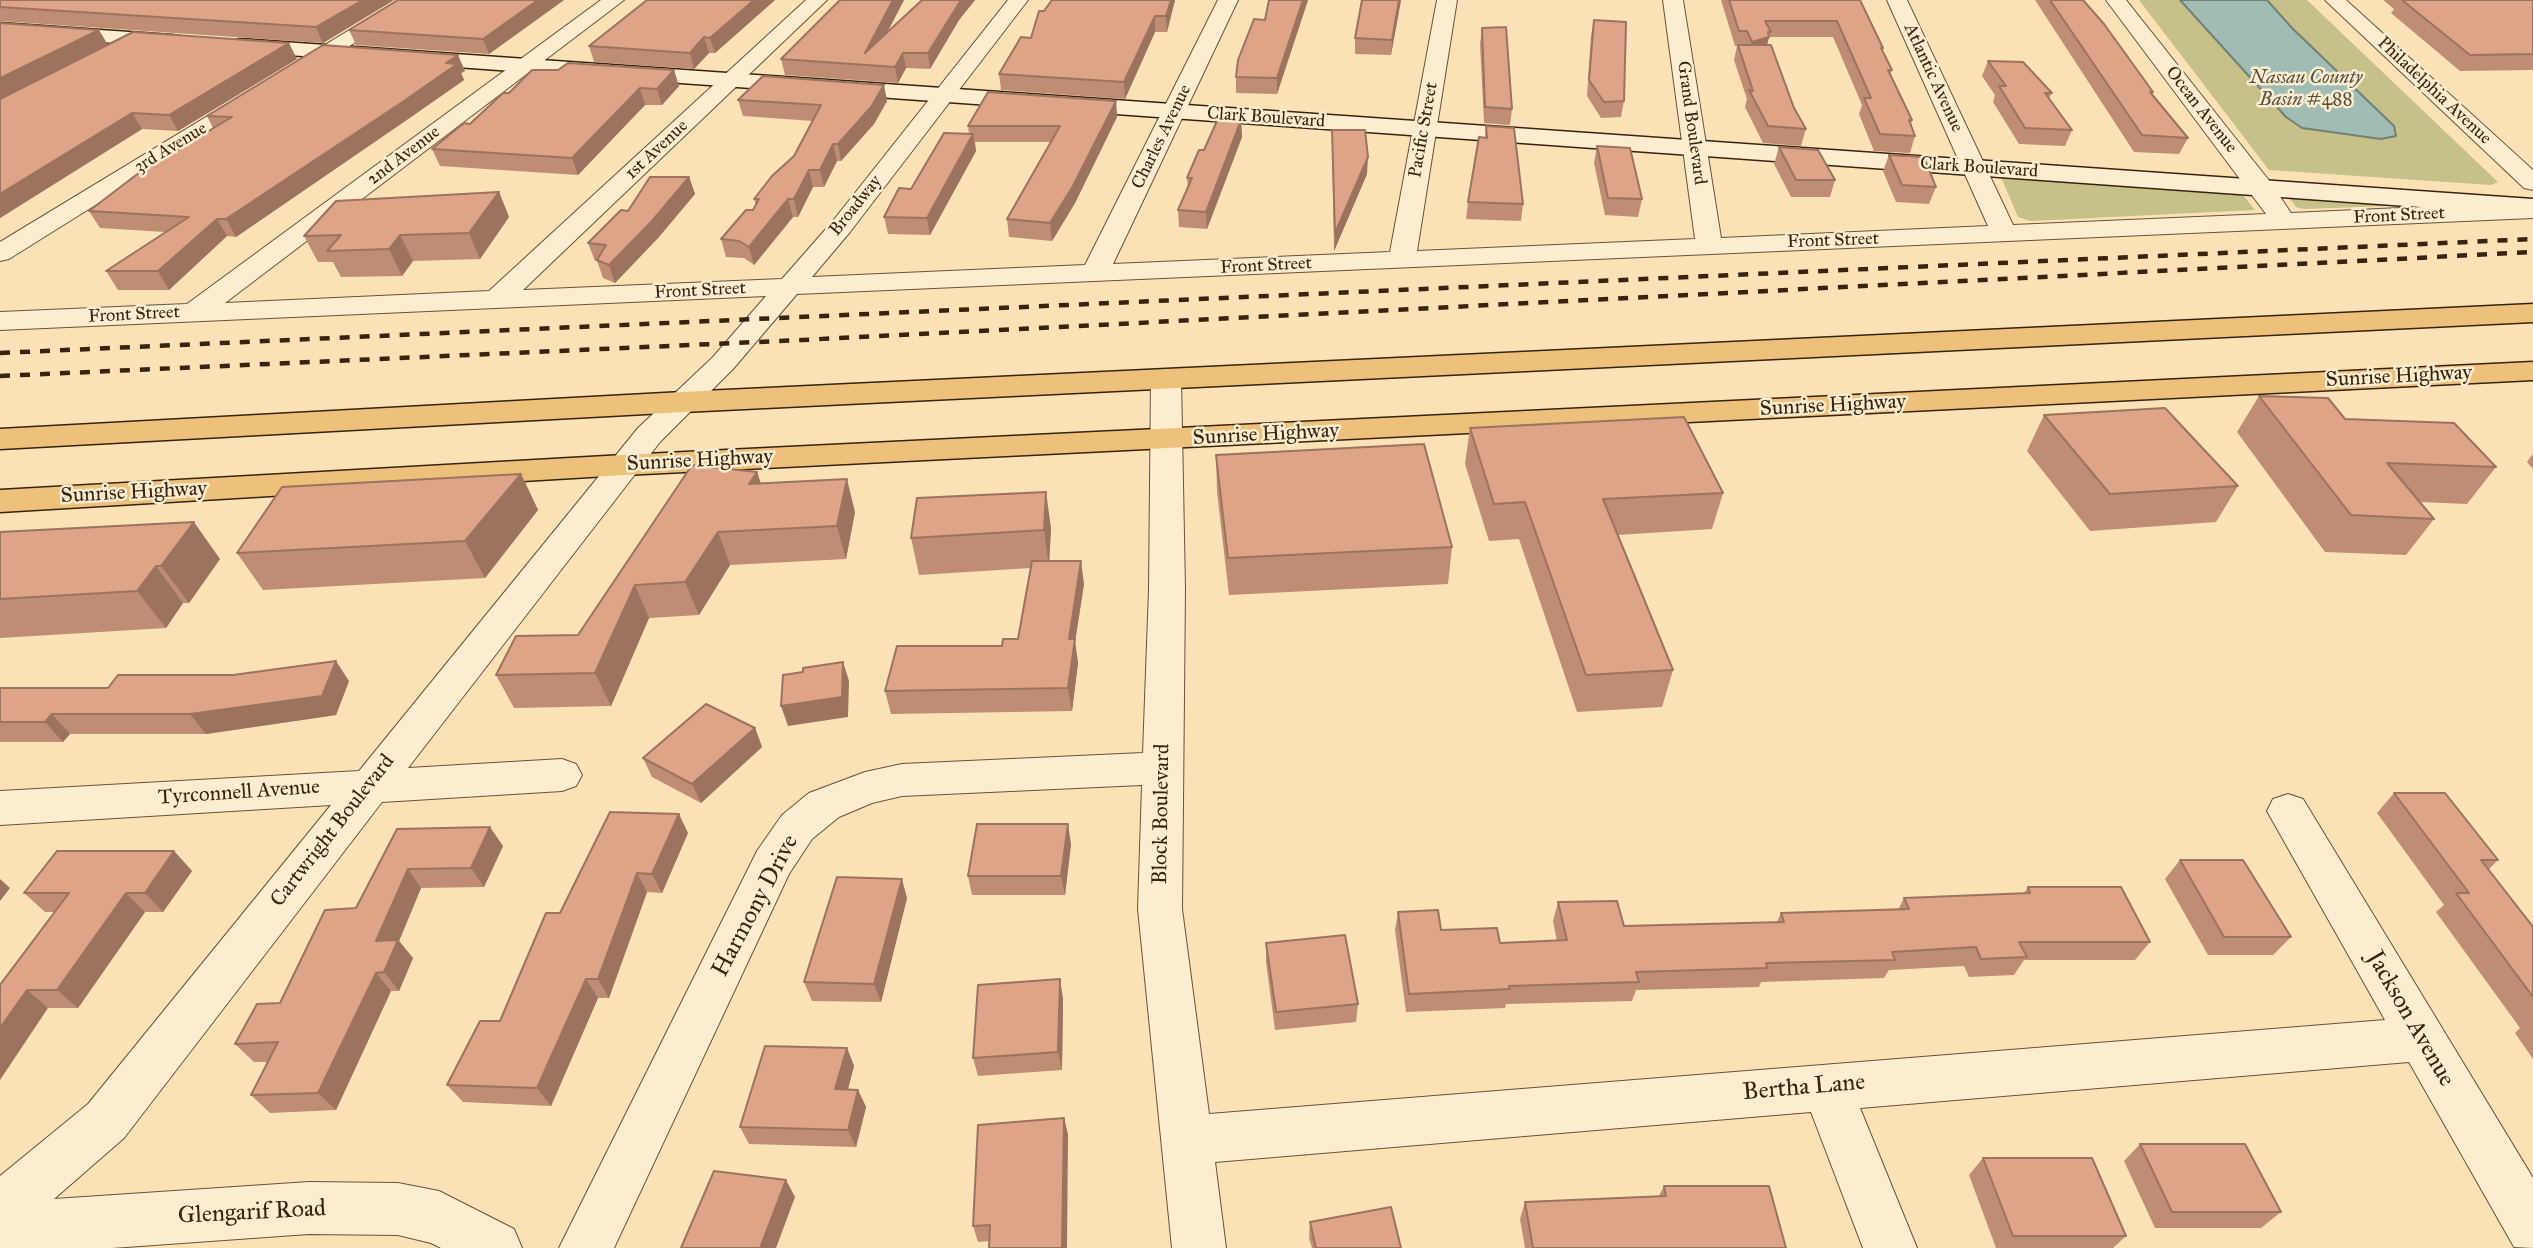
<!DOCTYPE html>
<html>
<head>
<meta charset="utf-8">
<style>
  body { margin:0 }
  canvas { display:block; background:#fae2b6 }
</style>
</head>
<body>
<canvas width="2533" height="1248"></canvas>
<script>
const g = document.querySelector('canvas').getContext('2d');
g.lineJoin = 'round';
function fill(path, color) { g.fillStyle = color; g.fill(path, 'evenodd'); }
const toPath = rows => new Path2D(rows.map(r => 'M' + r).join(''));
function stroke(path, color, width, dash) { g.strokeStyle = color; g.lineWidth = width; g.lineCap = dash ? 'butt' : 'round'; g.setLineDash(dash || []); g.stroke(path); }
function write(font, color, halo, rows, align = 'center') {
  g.font = font + ' "IM FELL Great Primer",serif'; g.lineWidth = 5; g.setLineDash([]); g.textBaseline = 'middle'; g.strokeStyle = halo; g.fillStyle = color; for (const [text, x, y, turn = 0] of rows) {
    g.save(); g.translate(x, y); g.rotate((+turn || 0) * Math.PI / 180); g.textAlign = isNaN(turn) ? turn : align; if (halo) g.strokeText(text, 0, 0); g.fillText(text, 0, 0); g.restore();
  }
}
const green = toPath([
  [2139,0,2307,0,2498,182,2491,185,2269,170],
  [2001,177,2242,194,2255,210,2030,221,2018,217],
  [2288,196,2413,205,2304,209,2296,207]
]);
const water = toPath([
  [2180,0,2267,0,2292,28,2394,126,2396,136,2381,139,2302,128,2286,117,2180,0]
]);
const street = toPath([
  [399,0,423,0,9,259,0,261,0,242,399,0],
  [601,0,624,0,225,303,489,291,806,0,827,0,523,290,782,279,832,222,1008,0,1028,0,850,232,812,277,1085,265,1218,0,1238,0,1113,264,1390,252,1437,0,1457,0,1417,251,1695,239,1663,0,1683,0,1721,238,1988,226,1887,0,1907,0,2013,225,2266,214,2106,0,2126,0,2271,183,2291,213,2533,202,2533,218,797,294,733,369,660,442,408,768,562,759,576,764,582,775,576,786,562,791,382,802,124,1138,54,1199,309,1182,398,1183,439,1191,514,1229,522,1248,441,1248,431,1243,398,1235,309,1234,112,1248,0,1248,0,1176,88,1104,331,805,0,825,0,791,359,771,638,428,713,357,766,296,0,330,0,312,187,304,601,0],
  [2325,0,2346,0,2533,170,2533,190,2524,188,2325,0],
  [1166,369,1177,372,1181,378,1185,589,1182,909,1209,1114,2385,1020,2267,811,2273,799,2288,794,2303,799,2533,1178,2533,1248,2514,1247,2409,1062,1860,1108,1917,1248,1863,1248,1811,1112,1215,1162,1226,1248,1172,1248,1138,909,1142,785,902,796,872,803,839,817,812,839,789,874,614,1248,559,1248,757,851,782,815,809,793,865,772,902,764,1143,753,1149,589,1151,378,1155,372,1166,369]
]);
const secondary = toPath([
  [0,23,172,35,180,36,183,41,180,46,172,47,0,35,0,23],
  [240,39,2533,199,2533,215,232,51,229,46,232,41,240,39]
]);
const highway = toPath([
  [2533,304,2533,322,683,412,0,449,0,429,683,392,2533,304],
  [2533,362,2533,380,624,475,0,512,0,490,624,455,2533,362]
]);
const rail = toPath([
  [0,353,2533,239],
  [0,376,802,340,2533,252]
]);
const wall = toPath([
  [0,0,394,0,323,43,0,21],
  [398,0,564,0,489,54,356,45,349,30],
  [775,0,715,53,709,53,694,69,594,62,589,46],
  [840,0,904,0,887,33,922,0,975,0,959,20,930,69,906,68,898,83,785,75,781,59],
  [1175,0,1167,32,1155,32,1125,99,1001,90,999,74,1031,38],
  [1308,0,1277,94,1236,93,1236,77,1265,20],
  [1401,0,1391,55,1355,54,1355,38],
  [1721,0,1860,0,1883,48,1882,51,1892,70,1890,75,1912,120,1911,125,1915,136,1910,153,1874,151,1859,114,1862,105,1833,37,1769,37,1767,45,1794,108,1806,129,1801,146,1763,143,1745,107,1747,99,1734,60,1737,46,1735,46],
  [2035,0,2083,0,2153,92,2152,94,2188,138,2179,154,2134,152],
  [2383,0,2533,0,2533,70,2460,71,2391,13,2394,9],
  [1594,20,1624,101,1621,117,1601,118,1587,96,1591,36],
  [0,23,107,45,297,59,178,131,142,129,0,218],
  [1482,28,1512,109,1510,125,1484,123,1480,44],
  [1988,61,2052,93,2049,98,2072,130,2065,146,2019,144,1993,102,1995,95,1982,76],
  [465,71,461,73,464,80,411,117,236,237,227,236,169,290,118,290,106,271,165,232,100,228,89,211,213,128,207,116],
  [679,86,662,105,645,105,578,175,440,166,432,149,470,124,503,93],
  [738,100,887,101,874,124,841,161,837,161,824,187,813,187,798,217,793,217,754,265,744,258,726,257,721,239,753,210,756,205,754,199,794,156,813,121,743,116],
  [1116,101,1117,117,1075,203,1052,241,1009,237,1007,219,1051,142,975,142,976,151,930,235,888,234,884,217,911,189,969,134,968,126],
  [1241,120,1242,137,1207,229,1179,227,1178,210,1188,188,1187,178,1204,150],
  [1486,126,1523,204,1521,221,1466,219,1468,202,1485,138],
  [1332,130,1367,174,1334,251,1332,146],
  [1597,146,1642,199,1638,217,1605,215,1594,163],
  [1779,147,1835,180,1830,197,1791,197,1774,164],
  [1889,155,1936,187,1929,204,1896,202,1883,171],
  [689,177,695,194,658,238,615,283,603,278,597,261,595,261,588,243,628,211],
  [499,192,509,217,480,259,413,261,402,276,341,277,333,262,318,262,304,236],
  [2259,396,2345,419,2496,467,2467,504,2420,502,2434,519,2406,555,2325,552,2237,432],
  [2044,415,2238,486,2216,522,2090,531,2027,451],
  [1470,428,1723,493,1712,529,1617,535,1673,670,1662,707,1577,712,1519,539,1489,541,1465,464],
  [2533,454,2533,469,2527,462],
  [1216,455,1452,547,1448,584,1229,595,1217,492],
  [757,472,761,484,855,512,846,559,730,565,699,615,649,618,611,706,514,708,496,675,578,635],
  [521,474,538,510,485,578,263,590,237,553],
  [1051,528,1049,561,1084,584,1075,642,1078,663,1072,711,891,714,885,691,1018,639,1031,568,919,575,911,538],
  [0,532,220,559,189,603,183,603,166,628,0,638],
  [349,681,336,715,206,734,70,734,63,742,0,742,0,688,108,688],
  [755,728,762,747,701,803,652,777,643,758],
  [2394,793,2498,860,2488,870,2533,927,2533,1059,2515,1033,2520,1028,2436,912,2444,905,2377,813],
  [397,829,503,846,484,887,421,888,399,941,413,958,399,991,391,991,336,1110,270,1113,251,1095,268,1062,254,1062,235,1044,280,1003,356,908],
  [688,833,662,893,647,892,609,998,598,998,551,1106,463,1102,447,1085,500,1021,560,913],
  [1071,844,1065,895,972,895,968,876],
  [174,851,192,871,163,912,145,912,78,1008,48,1008,0,985,55,912,45,912,24,893],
  [2180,860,2291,937,2273,955,2208,955,2165,879],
  [2028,887,2150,942,2135,960,2024,960,2014,975,1969,977,1964,966,1889,970,1884,978,1761,982,1759,987,1636,990,1632,1001,1506,1004,1505,1008,1406,1012,1395,930,1398,912,1441,930,1500,943,1557,941,1553,921,1558,902,1624,926,1777,922,1781,913,1898,910,1904,898,2024,893],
  [907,898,881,1002,812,1001,804,982],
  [1266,943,1358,1004,1356,1022,1275,1030,1266,962],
  [1063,998,1062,1070,978,1076,973,1058],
  [847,1048,854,1066,848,1089,858,1090,866,1107,856,1147,749,1144,740,1127],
  [1064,1118,1068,1135,990,1241,978,1242,973,1226],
  [2140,1144,2281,1212,2261,1228,2155,1228,2124,1161],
  [1983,1158,2126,1236,2113,1248,1996,1248,1969,1175],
  [1664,1186,1786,1248,1525,1248,1520,1219,1525,1202,1659,1196],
  [1310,1222,1401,1248,1312,1248,1309,1238]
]);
const shadedWall = toPath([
  [363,0,394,0,323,43,316,27],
  [538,0,564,0,489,54,483,39],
  [754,0,775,0,715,53,710,38],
  [893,0,904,0,870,65,865,53],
  [961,0,975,0,959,20,930,69,928,53],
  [1171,0,1175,0,1167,32,1166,16],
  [1303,0,1308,0,1277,94,1277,78],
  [1399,0,1401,0,1391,55,1392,40],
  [1155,16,1155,32,1125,99,1124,82],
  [99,30,108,45,0,99,0,78],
  [704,37,709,53,694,69,690,53],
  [1769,37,1765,52,1748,58,1752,42],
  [289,43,297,59,178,131,169,115],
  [903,53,906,68,898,83,895,67],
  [458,55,465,71,461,73,464,80,411,117,236,237,226,219],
  [674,70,679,86,662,105,657,89],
  [884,85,887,101,874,124,841,161,838,144],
  [640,88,645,105,578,175,572,158],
  [1116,101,1117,117,1075,203,1052,241,1050,223],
  [132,113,142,129,0,218,0,194],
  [1241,120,1242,137,1207,229,1206,212],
  [973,134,976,151,930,235,927,218],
  [833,144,837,161,824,187,820,170],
  [1368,157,1367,174,1334,251,1335,233],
  [809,170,813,187,798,217,794,199],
  [689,177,695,194,658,238,615,283,609,265],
  [499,192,509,217,480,259,469,233],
  [788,199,793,217,754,265,749,247],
  [217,219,227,236,169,290,158,271],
  [400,235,413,261,402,276,389,249],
  [757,472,768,505,749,484],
  [521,474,538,510,485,578,465,541],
  [847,479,855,512,846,559,837,526],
  [1046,492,1051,528,1049,567,1044,530],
  [194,522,220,559,189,603,161,566],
  [718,532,730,565,699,615,685,582],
  [1081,561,1084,584,1075,642,1078,663,1072,711,1068,688,1069,639],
  [156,566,183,603,166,628,137,591],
  [635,585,649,618,611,706,595,673],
  [336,661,349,681,336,715,206,734,190,714],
  [843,662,849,681,848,717,788,726,781,706],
  [52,714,70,734,63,742,45,722],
  [755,728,762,747,701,803,692,784],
  [679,814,688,833,662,893,652,874],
  [1068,824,1071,844,1065,895,1061,876],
  [490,827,503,846,484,887,471,868],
  [174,851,192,871,163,912,145,893],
  [408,869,421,888,399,941,413,958,399,991,384,972,376,941],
  [637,873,647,892,609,998,598,979],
  [0,879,10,888,0,901],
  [902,879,907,898,881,1002,874,984],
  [126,893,145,912,78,1008,57,990],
  [376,973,391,991,336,1110,318,1093],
  [586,979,598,998,551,1106,537,1088],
  [1060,979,1063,998,1062,1070,1058,1052],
  [27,990,48,1008,0,1080,0,1028],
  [847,1048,854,1066,843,1107,835,1089],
  [858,1090,866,1107,856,1147,848,1130],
  [1064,1118,1068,1135,1067,1248,1062,1248],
  [786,1180,795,1197,776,1248,760,1248]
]);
const building = toPath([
  [0,0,363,0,316,27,0,7,0,0],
  [398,0,538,0,483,39,349,30,398,0],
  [647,0,754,0,710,38,704,37,690,53,589,46,647,0],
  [840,0,893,0,865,53,922,0,961,0,928,53,903,53,895,67,781,59,840,0],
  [1052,0,1171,0,1166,16,1155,16,1124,82,999,74,1021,37,1031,38,1039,11,1044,11,1052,0],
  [1269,0,1303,0,1277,78,1236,77,1238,60,1254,19,1265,20,1269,0],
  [1362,0,1399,0,1392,40,1355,38,1362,0],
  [1729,0,1860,0,1883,48,1881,48,1892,70,1888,70,1912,120,1909,120,1915,136,1880,134,1864,98,1871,98,1837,21,1765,21,1771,32,1768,32,1769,37,1752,42,1747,31,1739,31,1729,0],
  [2050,0,2083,0,2104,24,2153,92,2150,92,2188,138,2142,135,2050,0],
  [2402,0,2533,0,2533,54,2470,55,2402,0],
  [1594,20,1626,22,1624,101,1604,102,1589,80,1594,20],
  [0,23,99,30,0,78,0,23],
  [1506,27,1512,109,1485,107,1482,28,1506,27],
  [133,32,289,43,169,115,132,113,0,194,0,99,133,32],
  [323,45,458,55,446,63,457,64,404,101,226,219,217,219,158,271,106,271,189,217,89,211,140,172,232,117,207,116,323,45],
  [1738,45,1771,45,1794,108,1806,129,1768,126,1749,90,1753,91,1738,45],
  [1988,61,2023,62,2052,93,2045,93,2072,130,2025,128,1999,86,2006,86,1988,61],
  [568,63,674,70,657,89,640,88,572,158,432,149,464,123,470,124,503,93,509,93,532,70,558,70,568,63],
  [763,76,884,85,871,107,838,144,833,144,820,170,809,170,794,199,788,199,749,247,739,241,721,239,746,210,753,210,759,199,754,199,772,176,794,156,821,105,738,100,763,76],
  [988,92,1116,101,1073,186,1050,223,1007,219,1060,126,968,126,988,92],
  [1221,112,1241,120,1206,212,1178,210,1192,178,1187,178,1199,150,1204,150,1221,112],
  [1486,126,1514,128,1523,204,1468,202,1479,137,1487,138,1486,126],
  [1332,130,1365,130,1368,157,1335,233,1332,130],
  [944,133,973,134,927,218,884,217,899,188,911,189,944,133],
  [1597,146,1630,148,1642,199,1608,198,1597,146],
  [1779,147,1818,150,1835,180,1796,180,1779,147],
  [1889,155,1924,157,1936,187,1902,185,1889,155],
  [650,177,689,177,652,221,609,265,597,260,606,245,588,243,621,210,628,211,650,177],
  [499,192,469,233,400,235,389,249,327,251,341,235,304,236,336,201,499,192],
  [2259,396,2328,398,2345,419,2454,423,2496,467,2387,463,2434,519,2351,515,2259,396],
  [2165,408,2238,486,2110,494,2044,415,2165,408],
  [1684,417,1723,493,1603,499,1673,670,1586,675,1525,502,1494,504,1470,428,1684,417],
  [1424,444,1452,547,1228,558,1216,455,1424,444],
  [692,465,757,472,749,484,847,479,837,526,718,532,685,582,635,585,595,673,496,675,516,636,578,635,692,465],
  [521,474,465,541,237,553,282,487,521,474],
  [1046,492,1044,530,911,538,917,498,1046,492],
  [194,522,161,566,156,566,137,591,0,599,0,532,194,522],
  [1032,561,1081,561,1069,639,1075,639,1068,688,885,691,897,646,1002,646,1003,639,1018,639,1032,561],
  [336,661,322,696,190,714,52,714,45,722,0,722,0,688,108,688,118,675,233,675,336,661],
  [843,662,842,697,781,706,783,675,803,672,803,668,843,662],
  [706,704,755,728,692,784,643,758,706,704],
  [2394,793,2445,793,2498,860,2481,860,2533,927,2533,997,2456,893,2469,893,2394,793],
  [610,812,679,814,652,874,637,873,598,979,586,979,537,1088,447,1085,480,1021,500,1021,546,913,560,913,610,812],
  [977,824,1068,824,1061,876,968,876,977,824],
  [490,827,471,868,408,869,376,941,398,940,384,972,376,973,318,1093,251,1095,278,1042,235,1044,257,1004,280,1003,325,910,356,908,397,829,490,827],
  [57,851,174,851,145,893,126,893,57,990,27,990,0,1028,0,985,69,893,24,893,57,851],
  [2180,860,2243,860,2291,937,2224,937,2180,860],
  [837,877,902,879,874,984,804,982,837,877],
  [2028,887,2121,887,2150,942,2019,942,2027,957,1981,959,1976,947,1892,952,1895,960,1766,963,1767,968,1636,972,1639,982,1509,986,1510,989,1409,994,1398,912,1438,910,1441,930,1497,928,1500,943,1567,940,1558,902,1617,901,1624,926,1784,922,1781,913,1909,909,1904,898,2030,893,2028,887],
  [1345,935,1358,1004,1276,1012,1266,943,1345,935],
  [1060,979,1058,1052,973,1058,978,985,1060,979],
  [765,1046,847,1048,835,1089,858,1090,848,1130,740,1127,765,1046],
  [1064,1118,1062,1248,989,1248,990,1225,973,1226,978,1125,1064,1118],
  [2140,1144,2245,1144,2281,1212,2172,1212,2140,1144],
  [1983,1158,2092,1158,2126,1236,2013,1236,1983,1158],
  [714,1171,786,1180,760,1248,681,1248,714,1171],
  [1664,1186,1769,1186,1786,1248,1533,1248,1525,1202,1666,1196,1664,1186],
  [1391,1207,1401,1248,1316,1248,1310,1222,1391,1207]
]);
const farStreetnames = [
  ["Atlantic Avenue",1933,78,65],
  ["Philadelphia Avenue",2434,91,43],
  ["Ocean Avenue",2201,110,52],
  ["Clark Boulevard",1266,118,4],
  ["Grand Boulevard",1691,123,82],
  ["Pacific Street",1424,130,-80],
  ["Charles Avenue",1162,137,-64],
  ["3rd Avenue",171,148,-31],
  ["1st Avenue",657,150,-43],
  ["2nd Avenue",404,156,-37],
  ["Clark Boulevard",1979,168,4],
  ["Broadway",856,206,-51],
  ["Front Street",2399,216,-3],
  ["Front Street",1833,241,-2],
  ["Front Street",1266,266,-3],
  ["Front Street",700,291,-3],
  ["Front Street",134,315,-3]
];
const farWaternames = [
  ["Nassau County",2306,78],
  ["Basin #488",2306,100]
];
const streetNames = [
  ["Sunrise Highway",2399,377,-3],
  ["Sunrise Highway",1833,406,-3],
  ["Sunrise Highway",1266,435,-3],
  ["Sunrise Highway",700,461,-3],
  ["Sunrise Highway",134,493,-3],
  ["Tyrconnell Avenue",239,793,-4],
  ["Block Boulevard",1162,814,-89],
  ["Cartwright Boulevard",333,831,-52]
];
const nearStreetnames = [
  ["Harmony Drive",756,906,-62],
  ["Jackson Avenue",2410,1019,60],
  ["Bertha Lane",1804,1088,-5],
  ["Glengarif Road",252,1213,-3]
];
fill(green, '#c6c188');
fill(water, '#9fbdb5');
stroke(water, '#757f73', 2);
stroke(street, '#685339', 2);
stroke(secondary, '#37230f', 3);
stroke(highway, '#37230f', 3);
fill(street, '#fcecd0');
fill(secondary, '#fcecd0');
fill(highway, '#edc17b');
stroke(rail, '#37230f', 4.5, [10, 10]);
fill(wall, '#bf8d74');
fill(shadedWall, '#9b735e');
fill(building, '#dea487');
stroke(building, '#9b735e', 2);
write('18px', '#37230f', '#fcecd0', farStreetnames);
write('italic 19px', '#565141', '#fcecd0', farWaternames);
write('21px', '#37230f', '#fcecd0', streetNames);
write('24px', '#37230f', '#fcecd0', nearStreetnames);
</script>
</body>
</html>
